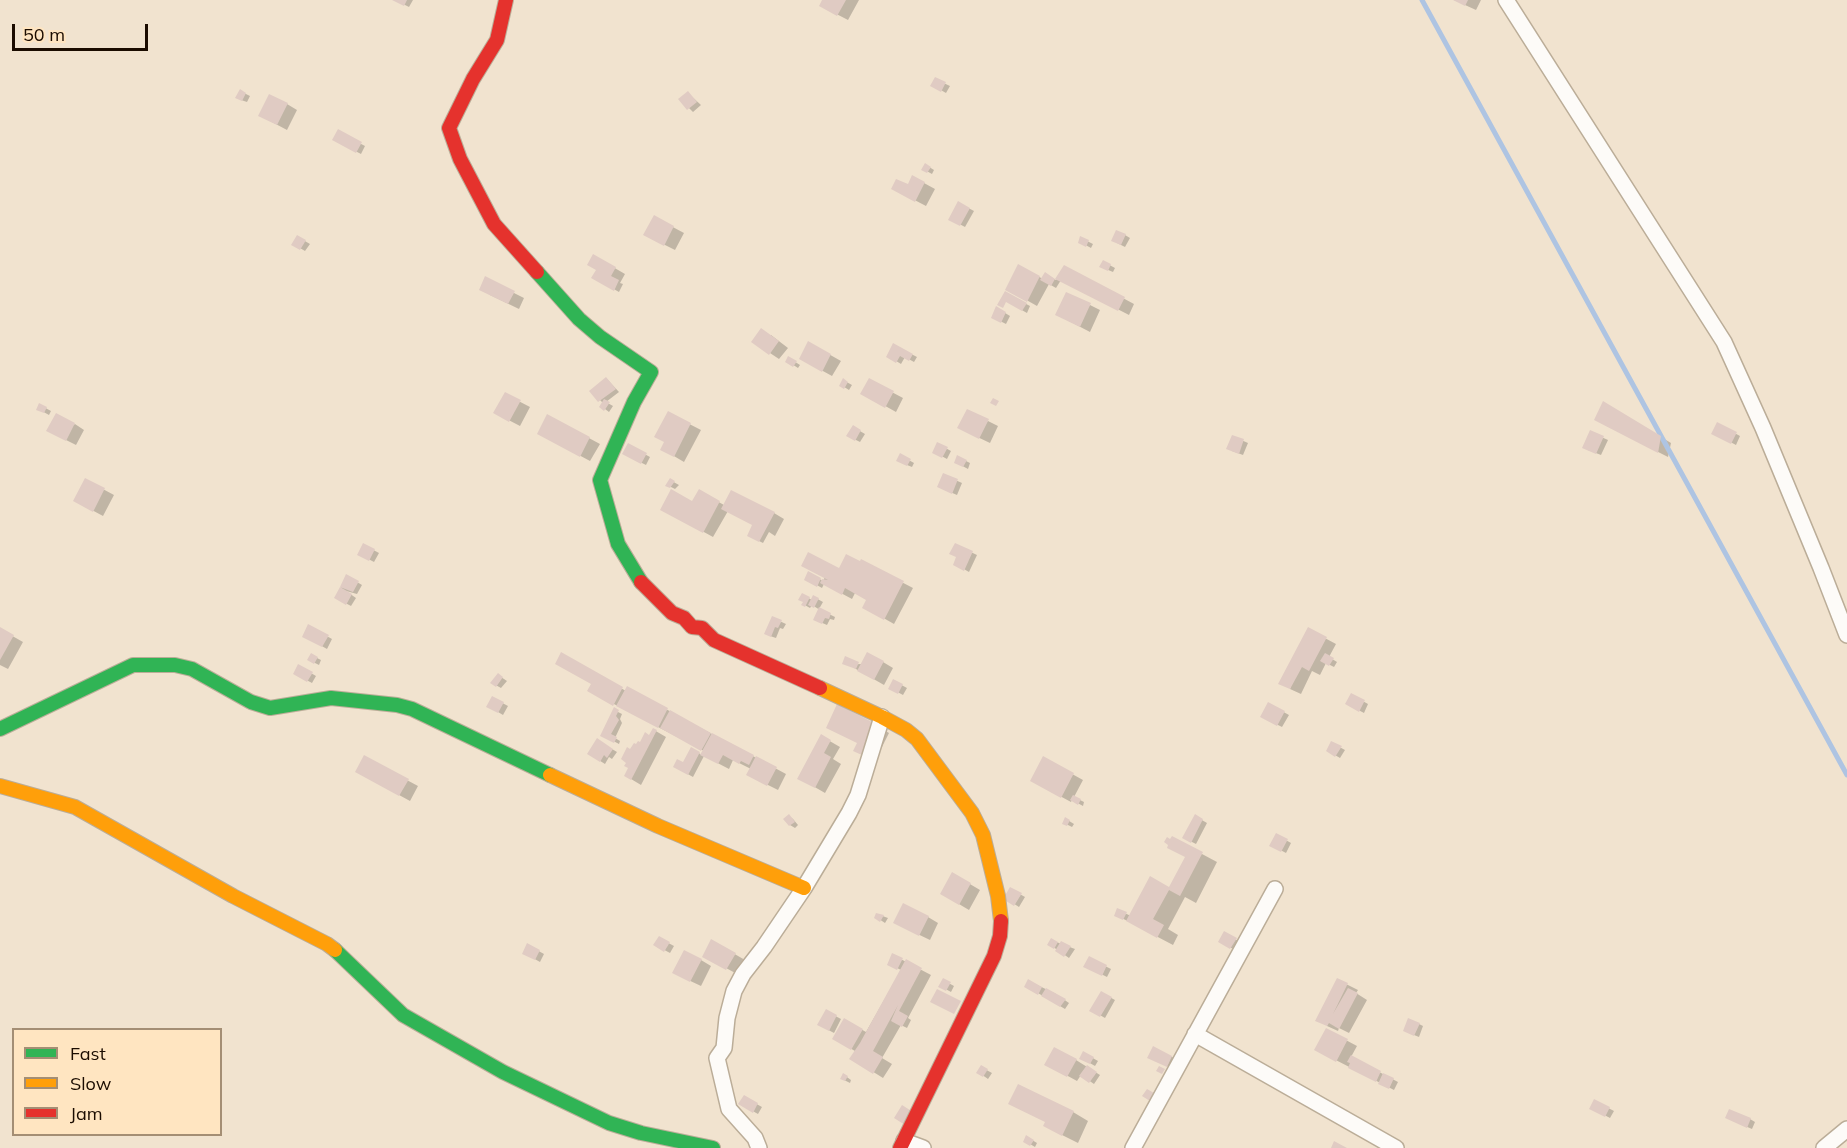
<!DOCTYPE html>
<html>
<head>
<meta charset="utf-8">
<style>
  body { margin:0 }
  #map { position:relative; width:1847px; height:1148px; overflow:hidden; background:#f1e3cf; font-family:Mulish,sans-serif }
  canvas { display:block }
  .legend { position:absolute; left:12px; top:1028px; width:210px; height:108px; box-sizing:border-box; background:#ffe5c1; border:2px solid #a48e74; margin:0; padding:8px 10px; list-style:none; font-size:18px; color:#1b0c00 }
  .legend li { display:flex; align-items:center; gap:12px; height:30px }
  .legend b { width:30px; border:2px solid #a48e74 }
  .scale { position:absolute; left:12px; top:24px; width:136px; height:27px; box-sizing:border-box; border:3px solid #1b0c00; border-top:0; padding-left:8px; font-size:18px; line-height:21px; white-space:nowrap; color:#1b0c00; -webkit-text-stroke:4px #ffe5c1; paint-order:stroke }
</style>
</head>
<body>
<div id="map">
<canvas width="1847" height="1148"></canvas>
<ul class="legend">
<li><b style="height:8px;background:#30b455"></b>Fast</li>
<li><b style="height:8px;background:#ff9f0a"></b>Slow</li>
<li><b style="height:8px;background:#e5322d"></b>Jam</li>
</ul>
<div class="scale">50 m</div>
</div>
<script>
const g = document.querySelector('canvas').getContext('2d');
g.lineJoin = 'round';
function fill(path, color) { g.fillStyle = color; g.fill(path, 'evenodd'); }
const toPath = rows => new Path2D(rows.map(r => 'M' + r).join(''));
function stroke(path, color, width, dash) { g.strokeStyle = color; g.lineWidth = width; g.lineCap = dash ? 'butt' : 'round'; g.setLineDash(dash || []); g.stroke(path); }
const shadow = toPath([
  [395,0,413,0,409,7],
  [824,0,859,0,848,20,821,6],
  [1454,0,1481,0,1476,10],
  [935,79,950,86,946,93,932,85],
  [240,91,250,96,247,102,241,100],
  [688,93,701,105,693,112,680,99],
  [287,104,297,110,287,130,270,121],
  [338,132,365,146,361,154,334,140],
  [926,165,934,170,932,174,923,169],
  [913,177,935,189,926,206,903,194],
  [959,203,974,211,965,227,950,219],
  [654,217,684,233,675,250,655,240],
  [1125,235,1130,238,1125,247,1117,243],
  [298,237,310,244,305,251,293,244],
  [1081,238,1093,244,1091,248,1080,242],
  [594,256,625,274,620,283,623,284,619,292,594,278,598,269],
  [1104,262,1115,268,1113,272,1101,267],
  [1019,266,1043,279,1046,274,1056,280,1065,267,1134,304,1129,315,1061,280,1056,288,1049,284,1037,306,1007,289],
  [514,293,524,298,519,309,490,295],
  [1005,293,1030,306,1027,313,1002,299],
  [1090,305,1100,310,1090,332,1067,320],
  [997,308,1010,316,1006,324,992,317],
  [771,335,788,348,779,359,770,353],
  [809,343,841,361,832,376,801,359],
  [894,345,917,357,914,362,905,357,901,364,888,356],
  [789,358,800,365,798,368,787,361],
  [607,379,619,392,606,402,613,406,609,412,601,406,603,403,591,391],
  [843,380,852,385,849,390,841,385],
  [869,380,903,398,896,412,862,393],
  [505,394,530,407,520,426,495,413],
  [1604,403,1671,443,1668,457,1605,425],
  [40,405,51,411,49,415,38,409],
  [668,413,701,430,684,462,662,449,665,442],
  [548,416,600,444,590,461,549,439],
  [988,421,998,426,990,443,969,433],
  [75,424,84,430,76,445,58,436],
  [1718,424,1740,436,1736,445,1713,433],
  [853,427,865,434,860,442,848,436],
  [1590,432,1608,440,1601,455,1588,450],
  [1232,436,1248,443,1243,455,1232,451],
  [938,444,951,451,947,459,934,452],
  [628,445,650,457,646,465,624,454],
  [900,455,914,463,912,467,902,463],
  [958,457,970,463,968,469,955,462],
  [944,475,962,483,957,495,943,489],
  [86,480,114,495,103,516,75,501],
  [670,480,679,485,675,489,667,485],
  [699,491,724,505,774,513,784,519,775,536,769,532,763,543,749,536,754,525,728,511,713,537,662,509,693,503],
  [364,545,379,553,374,562,359,554],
  [956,545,977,555,969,572,955,564,958,557],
  [861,561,913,588,894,624,864,607,868,600,855,593,852,599,824,584,822,588,806,579,809,573,823,581,825,577,860,563],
  [347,576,362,585,357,594,346,591,356,598,351,606,336,598],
  [803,595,812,600,814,597,823,602,819,609,835,617,834,620,830,619,827,625,820,622,820,610,812,605,810,608,803,604,804,602],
  [773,618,786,624,783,629,780,628,776,638,770,636],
  [309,626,332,639,327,649,304,636],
  [0,629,23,642,8,669,0,665],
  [1308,629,1336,644,1329,657,1337,662,1334,667,1326,663,1320,675,1312,671,1301,694,1290,689],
  [562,654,626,691,627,688,786,774,778,790,758,780,751,769,733,760,729,769,704,756,693,777,675,767,684,764,692,749,702,755,704,751,589,691,593,684],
  [311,655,321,660,319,665,309,660],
  [883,662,893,668,884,685,849,665],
  [299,666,316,676,312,683,295,674],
  [498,675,507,681,501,688,492,683],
  [894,681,907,688,903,695,890,688],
  [1352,695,1368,704,1364,713,1347,704],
  [493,698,508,706,503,715,488,706],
  [1269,704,1289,715,1282,727,1262,717],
  [614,710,622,714,620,719,622,723,615,738,620,741,619,744,602,735],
  [879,727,889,733,875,761],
  [654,730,666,737,641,785,626,776,630,768,631,751,650,737],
  [821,736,840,747,833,759,841,764,825,793,799,778],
  [597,740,617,752,612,759,609,757,605,764,589,754],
  [1332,743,1345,750,1340,758,1328,751],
  [364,757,418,786,410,801,357,772],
  [1043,758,1083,780,1074,797,1084,802,1083,806,1072,800,1071,802,1032,781],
  [789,816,793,819,798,825,795,828,790,825,785,819],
  [1195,816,1207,823,1196,844,1184,838],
  [1066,819,1074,824,1072,827,1064,823],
  [1277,835,1291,843,1286,853,1271,845],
  [1202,854,1217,862,1196,903,1185,897,1168,929,1178,935,1173,945,1116,915,1118,910,1131,916,1170,889,1187,857],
  [953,874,980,890,969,910,942,894],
  [1011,889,1025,897,1019,907,1005,898],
  [877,914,888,918,885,923,876,917],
  [928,917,938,923,930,940,905,928],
  [1225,933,1240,942,1235,950,1220,942],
  [659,938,674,946,670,953,655,945],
  [1051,940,1075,949,1069,958,1049,944],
  [712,941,745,960,737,974,704,956],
  [528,945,544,954,540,962,524,953],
  [893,955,931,975,908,1018,911,1020,907,1028,901,1025,882,1058,892,1064,883,1078,851,1058,855,1051,834,1039,845,1020,866,1032,901,970,889,964],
  [1089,958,1111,969,1107,977,1085,966],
  [701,960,711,966,701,986,684,978],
  [943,980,954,986,951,992,940,986],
  [1338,980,1358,990,1356,993,1367,1000,1349,1033,1339,1028,1338,1031,1327,1026],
  [1029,981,1056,994,1069,1003,1065,1009,1026,986],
  [1102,993,1115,1000,1105,1018,1091,1010],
  [826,1011,841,1019,834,1033,819,1025],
  [1419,1024,1423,1026,1419,1037,1409,1033],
  [1327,1030,1357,1046,1351,1057,1398,1082,1394,1090,1326,1055],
  [1154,1048,1176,1059,1171,1068,1149,1057],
  [1084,1053,1098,1061,1095,1066,1081,1058],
  [1076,1060,1100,1075,1094,1084,1081,1075,1077,1081,1046,1064],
  [981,1067,992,1073,988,1079,978,1072],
  [844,1075,851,1080,850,1083,842,1079],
  [744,1097,762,1107,758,1114,740,1104],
  [1595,1101,1614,1111,1610,1118,1591,1108],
  [1073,1112,1088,1121,1078,1143,1060,1134,1046,1122],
  [1750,1119,1755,1122,1752,1129,1731,1120],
  [1027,1137,1037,1143,1035,1147,1025,1141]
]);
const stream = toPath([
  [1422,0,1847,775]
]);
const building = toPath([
  [392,0,407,0,404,6],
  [822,0,846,0,837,16,819,6],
  [1453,0,1468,0,1465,6],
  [935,77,946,82,941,92,930,86],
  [240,89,246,93,242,101,235,98],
  [688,91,697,102,687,110,678,99],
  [269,94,288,103,277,125,258,116],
  [338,129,362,142,356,153,332,140],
  [925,163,931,167,927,173,921,170],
  [912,175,925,182,915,202,891,189,896,179,908,184],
  [958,201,970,208,960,226,948,220],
  [654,215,674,226,664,246,643,235],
  [1116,230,1126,234,1121,245,1111,241],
  [297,235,306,240,300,250,291,245],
  [1080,236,1089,240,1086,247,1078,243],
  [593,254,616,267,611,276,619,280,614,291,591,278,596,270,587,265],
  [1103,260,1111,264,1108,271,1099,267],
  [1018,264,1040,276,1027,302,1005,290],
  [1064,265,1125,297,1118,311,1055,279],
  [1045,272,1055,279,1051,286,1040,280],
  [485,276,515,291,508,304,479,290],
  [1005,291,1027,303,1022,311,1006,302,1003,308,997,305],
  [1066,292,1091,303,1080,327,1055,315],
  [996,306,1006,312,1001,323,991,318],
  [761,328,779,341,769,355,751,342],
  [808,341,831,354,822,372,799,359],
  [893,343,913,354,909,361,900,356,896,363,886,357],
  [788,356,797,361,793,367,785,362],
  [606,377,616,389,598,402,589,391],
  [843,378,848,382,844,389,839,386],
  [869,378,894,391,885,408,860,394],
  [505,392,521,400,509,422,493,413],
  [993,398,999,401,996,406,990,403],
  [604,399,610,402,604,411,599,407],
  [1603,401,1661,436,1658,453,1594,420],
  [39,403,47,407,44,413,36,410],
  [967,409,989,419,979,439,957,428],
  [668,411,691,423,674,457,660,450,664,442,654,437],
  [56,413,75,423,66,441,46,431],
  [547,414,590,437,580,457,537,434],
  [1717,422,1737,432,1731,444,1711,434],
  [853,425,861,430,855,441,846,436],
  [1590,430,1604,436,1596,454,1582,448],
  [1232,435,1244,439,1239,454,1226,449],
  [937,442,948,447,942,458,932,453],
  [628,443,647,453,641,464,622,454],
  [900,453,911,459,907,466,896,461],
  [957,455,967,460,963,467,954,463],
  [943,473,958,479,952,494,937,487],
  [85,478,105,488,93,512,73,501],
  [670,478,675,481,670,488,665,486],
  [671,489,692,501,699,489,720,501,703,533,660,510],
  [731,490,775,512,759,542,747,536,752,525,721,509],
  [363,543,375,549,369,561,357,555],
  [955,543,973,551,964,571,953,565,956,557,949,554],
  [808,552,839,568,846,554,860,561,861,559,904,581,884,620,862,608,866,600,845,588,842,595,820,583,822,579,828,580,801,566],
  [808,571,821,578,817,587,804,580],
  [346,574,359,581,353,592,340,587],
  [340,587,352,594,346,605,334,598],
  [802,593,810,597,805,607,801,605,803,602,798,600],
  [813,595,819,598,814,608,808,605],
  [819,607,831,613,829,619,825,618,822,624,813,620],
  [772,616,782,620,778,628,775,627,771,637,764,634],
  [308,624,329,635,322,647,302,637],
  [0,627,14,635,0,660],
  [1308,627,1327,637,1309,671,1302,667,1290,689,1278,684],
  [561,652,623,687,613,706,587,691,591,684,555,664],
  [867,652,884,661,874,680,857,671],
  [311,653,318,657,314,664,307,660],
  [1325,653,1334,658,1329,666,1320,661],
  [845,656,859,662,856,669,842,664],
  [298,664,313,672,307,682,293,674],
  [498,673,503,677,496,687,490,683],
  [893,679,903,684,898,694,888,689],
  [627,686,668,708,658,728,616,706],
  [1351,693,1365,700,1359,712,1345,704],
  [492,696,504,702,498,713,486,707],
  [1268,702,1285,711,1277,726,1260,717],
  [837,704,880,726,864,756,853,751,857,743,826,728],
  [614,707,619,710,616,716,619,720,611,734,617,737,614,743,600,736],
  [670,710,711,733,701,751,660,728],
  [653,728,657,730,631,780,624,776,628,768,624,766,626,763,621,759,627,747,630,749,634,743,636,744,638,741,640,742,645,732,649,735],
  [712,733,754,755,749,765,741,761,739,764,723,755,718,764,700,755],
  [821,734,831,740,824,753,831,757,815,788,797,779],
  [597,738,613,749,607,758,604,755,600,762,587,754],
  [1331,741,1342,746,1335,757,1326,751],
  [691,747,700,752,688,775,673,767,677,759,683,762],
  [364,755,409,779,399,796,355,772],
  [756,756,777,767,767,786,746,775],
  [1043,756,1074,773,1061,798,1030,781],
  [1073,795,1081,799,1078,805,1070,800],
  [789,814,795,822,789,826,783,819],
  [1195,814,1203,819,1191,843,1182,838],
  [1065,817,1070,820,1067,826,1062,824],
  [1276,833,1288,839,1281,852,1269,846],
  [1172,836,1203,852,1180,896,1169,890,1153,919,1164,925,1157,938,1126,921,1150,876,1169,887,1185,857,1167,848,1168,845,1164,842,1167,837,1170,839],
  [952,872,971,883,959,905,940,894],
  [1010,887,1022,893,1014,906,1003,899],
  [903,903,929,916,919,936,893,923],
  [1117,908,1127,912,1123,920,1114,916],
  [876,913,884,915,880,922,874,918],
  [1224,931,1237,938,1230,949,1218,942],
  [659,936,670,942,664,952,653,945],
  [1051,938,1058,942,1054,949,1047,945],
  [711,939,736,953,726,970,702,957],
  [1061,941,1071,946,1064,957,1055,951],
  [527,943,540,950,535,960,522,954],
  [684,950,702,959,690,982,672,973],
  [892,953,903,958,897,970,887,965],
  [1089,956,1107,965,1102,976,1083,967],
  [906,959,922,968,899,1011,908,1016,902,1027,891,1021,898,1005,873,1051,883,1057,873,1074,849,1059,860,1043],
  [943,978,951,982,946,991,938,987],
  [1337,978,1348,983,1333,1014,1348,988,1358,993,1339,1029,1329,1023,1327,1026,1315,1021],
  [1028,979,1042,987,1038,995,1024,987],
  [1046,988,1066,999,1060,1007,1041,996],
  [937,989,961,1001,954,1014,930,1002],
  [1101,991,1112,997,1100,1017,1089,1011],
  [826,1009,837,1015,829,1031,817,1025],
  [844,1018,863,1029,851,1050,832,1039],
  [1408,1018,1420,1023,1414,1036,1403,1031],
  [1326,1028,1348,1039,1336,1062,1314,1050],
  [1153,1046,1172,1056,1167,1067,1147,1058],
  [1054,1047,1077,1059,1067,1077,1044,1065],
  [1083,1051,1094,1057,1090,1064,1079,1059],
  [1351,1055,1381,1071,1376,1082,1348,1068,1350,1063,1347,1062],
  [981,1065,988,1069,983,1077,976,1073],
  [1087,1065,1097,1072,1089,1083,1079,1076],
  [1159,1066,1165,1069,1162,1074,1156,1071],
  [843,1073,848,1076,845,1081,840,1079],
  [1383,1073,1394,1078,1389,1089,1378,1084],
  [1018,1084,1074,1111,1062,1136,1043,1126,1045,1122,1008,1104],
  [1147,1089,1154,1093,1150,1101,1142,1096],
  [744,1095,758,1103,753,1113,738,1104],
  [1594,1099,1610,1107,1605,1117,1589,1109],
  [902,1105,913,1112,905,1125,894,1118],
  [1729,1109,1751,1118,1747,1128,1725,1118],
  [1026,1135,1034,1140,1030,1146,1023,1142],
  [1334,1141,1347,1148,1331,1148]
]);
const street = toPath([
  [1506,0,1724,342,1763,428,1821,568,1847,635],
  [1195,1034,1396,1148],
  [904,1141,923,1148],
  [759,1148,755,1138,729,1109,717,1058,724,1048,727,1018,734,991,743,974,764,947,804,888,849,813,858,795,882,717],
  [1133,1148,1275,889],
  [1824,1148,1847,1129]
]);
const fast = toPath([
  [537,272,579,319,600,337,651,372,634,402,600,480,618,544,641,582],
  [0,729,133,665,175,665,192,669,251,702,270,708,331,698,397,705,412,709,550,775],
  [335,950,403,1015,503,1072,609,1123,641,1133,713,1148]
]);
const slow = toPath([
  [820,688,882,717,906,730,917,739,972,813,983,835,998,896,1001,921],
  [550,775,658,826,804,888],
  [0,786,75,807,233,896,327,944,335,950]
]);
const jam = toPath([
  [506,0,497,40,473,79,449,128,460,159,494,224,537,272],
  [641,582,672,613,684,618,692,627,702,628,714,640,820,688],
  [900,1148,994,956,1000,936,1001,921]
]);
fill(shadow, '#0003');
stroke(stream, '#aec4e2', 5);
fill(building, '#e0cbc3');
stroke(street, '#bbad98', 18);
stroke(fast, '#bbad98', 16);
stroke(slow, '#bbad98', 16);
stroke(jam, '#bbad98', 16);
stroke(street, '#fdfbf8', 15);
stroke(fast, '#30b455', 14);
stroke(slow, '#ff9f0a', 14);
stroke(jam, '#e5322d', 14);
</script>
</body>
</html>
